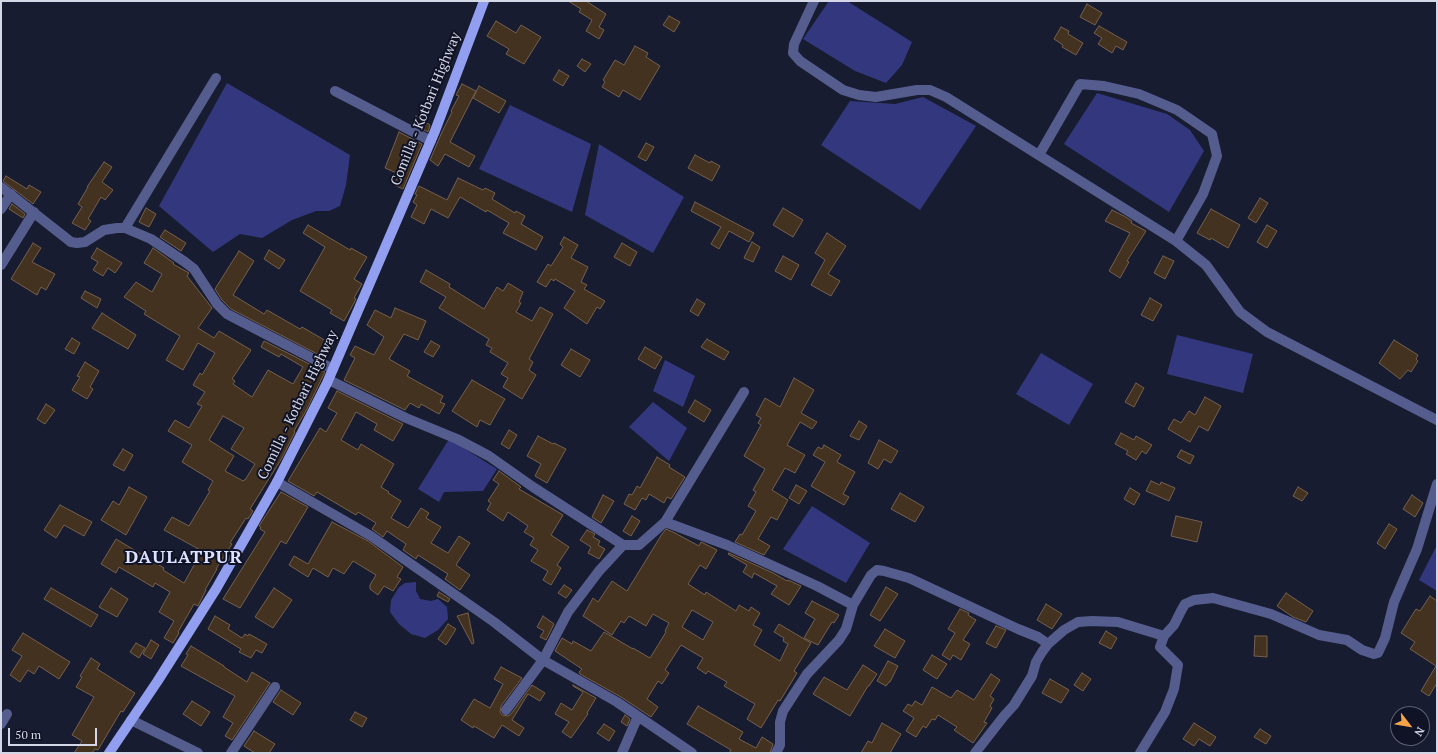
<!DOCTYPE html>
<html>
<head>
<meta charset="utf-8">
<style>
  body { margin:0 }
  #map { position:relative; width:1438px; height:754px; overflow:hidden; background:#181c30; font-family:"PT Serif",serif }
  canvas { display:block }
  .frame { position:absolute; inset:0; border:2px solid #d4d7e5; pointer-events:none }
  .north { position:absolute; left:1390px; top:706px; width:40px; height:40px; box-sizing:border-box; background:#101226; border:1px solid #5e6172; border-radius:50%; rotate:121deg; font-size:11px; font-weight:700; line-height:16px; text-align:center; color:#d4d7e5 }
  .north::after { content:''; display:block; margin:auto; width:14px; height:18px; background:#f6a247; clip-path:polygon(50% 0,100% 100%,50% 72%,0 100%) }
  .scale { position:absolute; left:8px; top:728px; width:89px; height:18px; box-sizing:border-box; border:2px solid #d4d7e5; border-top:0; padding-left:5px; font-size:12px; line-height:14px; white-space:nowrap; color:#d4d7e5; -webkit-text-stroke:3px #101226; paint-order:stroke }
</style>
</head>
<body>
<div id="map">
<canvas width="1438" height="754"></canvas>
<div class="frame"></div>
<div class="north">N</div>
<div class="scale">50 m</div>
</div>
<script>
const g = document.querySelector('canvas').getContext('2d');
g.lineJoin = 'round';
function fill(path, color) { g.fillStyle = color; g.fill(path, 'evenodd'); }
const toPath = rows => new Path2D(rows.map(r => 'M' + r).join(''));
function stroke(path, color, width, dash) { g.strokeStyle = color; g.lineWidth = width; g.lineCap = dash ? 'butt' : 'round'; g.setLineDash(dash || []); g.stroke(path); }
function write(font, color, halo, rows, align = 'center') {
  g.font = font + ' "PT Serif",serif'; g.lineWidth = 4; g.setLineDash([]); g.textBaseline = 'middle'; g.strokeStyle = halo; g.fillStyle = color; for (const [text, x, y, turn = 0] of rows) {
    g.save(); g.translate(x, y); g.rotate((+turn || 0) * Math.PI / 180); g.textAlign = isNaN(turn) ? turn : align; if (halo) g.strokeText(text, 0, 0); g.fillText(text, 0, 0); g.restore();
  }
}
const water = toPath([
  [829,1,847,1,912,42,902,65,886,83,855,71,803,39],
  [227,83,350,155,346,185,340,206,329,211,316,211,292,220,262,238,240,234,213,252,159,206],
  [1097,93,1167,114,1190,130,1204,151,1169,212,1064,144],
  [923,97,976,126,920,210,821,145,850,101,895,104],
  [510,105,591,144,572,212,479,169],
  [599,144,684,197,653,253,585,215],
  [1177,335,1253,354,1243,393,1167,374],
  [1041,353,1093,384,1069,425,1016,394],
  [665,360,695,376,683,407,653,391],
  [653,402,687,428,669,461,629,427],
  [449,439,497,469,483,491,444,492,439,502,418,489],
  [812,506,870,543,846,583,783,549],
  [1436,547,1437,547,1437,591,1419,580],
  [416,582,416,591,420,599,431,601,438,599,447,607,448,619,438,630,425,638,411,634,399,624,390,612,391,600,399,587,405,583]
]);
const building = toPath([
  [568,1,586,1,606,14,599,27,604,30,599,39,586,31,592,20,579,12,581,9,568,1],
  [1087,4,1102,13,1095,25,1080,17,1087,4],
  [669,16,680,22,674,32,663,25,669,16],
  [496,21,516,33,521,25,541,37,524,64,506,54,509,49,487,36,496,21],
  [1099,26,1127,42,1123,50,1116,46,1112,53,1098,44,1102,38,1094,33,1099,26],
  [1061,27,1069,31,1068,34,1083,43,1076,55,1062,47,1063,45,1054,39,1061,27],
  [635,46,648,53,646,57,660,66,640,100,623,90,619,97,602,87,605,82,603,80,615,60,624,65,635,46],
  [582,59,591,64,585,72,577,66,582,59],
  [559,70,569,76,563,86,553,80,559,70],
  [462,84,476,91,450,142,475,156,469,167,445,154,438,166,430,160,442,132,452,112,451,111,459,96,456,95,462,84],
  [479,86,506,101,499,113,473,98,479,86],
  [416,116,430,125,428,132,412,124,416,116],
  [399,132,422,144,403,189,394,185,399,174,385,168,399,132],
  [646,143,654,147,646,161,638,157,646,143],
  [695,155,710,163,711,161,720,166,712,181,688,168,695,155],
  [104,162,112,167,102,182,113,190,105,200,101,197,88,219,91,221,85,230,72,223,82,207,78,204,88,187,87,187,104,162],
  [6,176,27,189,29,185,41,192,33,204,3,181,6,176],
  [458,178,483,190,485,188,495,193,492,199,515,213,516,211,525,216,521,224,543,237,536,250,503,233,509,223,487,210,486,212,460,197,448,218,431,209,424,224,411,217,417,205,413,202,417,195,415,194,419,186,447,200,458,178],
  [1260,198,1268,203,1256,223,1248,218,1260,198],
  [695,202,754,233,749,242,729,231,719,249,711,244,721,227,691,211,695,202],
  [12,204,25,214,23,218,9,209,12,204],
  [146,208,156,214,149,227,139,222,146,208],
  [783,208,803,220,793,237,773,225,783,208],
  [1211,209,1240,225,1228,248,1211,238,1210,240,1197,233,1211,209],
  [1112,210,1124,216,1132,221,1131,223,1146,231,1127,261,1129,262,1120,278,1109,271,1130,233,1105,221,1112,210],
  [308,225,350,250,351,248,367,257,354,279,362,284,354,298,356,299,354,303,344,321,330,313,332,310,300,291,325,247,303,233,308,225],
  [1267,225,1277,231,1267,248,1257,242,1267,225],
  [165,230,186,243,181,251,160,237,165,230],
  [827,233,846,246,828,274,840,281,831,296,811,285,825,260,815,253,827,233],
  [564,237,578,245,571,258,588,267,581,282,587,285,584,289,605,301,600,309,597,307,587,324,564,308,575,291,555,279,554,281,551,279,546,287,537,282,548,264,551,266,563,247,560,244,564,237],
  [752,242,760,247,753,262,744,258,752,242],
  [33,243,41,248,32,262,55,274,46,290,41,287,37,295,11,279,33,243],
  [622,243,637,252,630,266,614,257,622,243],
  [97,248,122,263,115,273,108,268,103,276,93,270,98,262,91,258,97,248],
  [153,248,174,263,173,264,189,273,187,276,212,308,198,328,214,338,219,331,251,350,232,379,235,381,233,384,252,397,268,370,293,384,303,367,281,354,279,357,261,347,264,341,325,372,306,411,294,431,295,432,282,458,250,509,253,511,248,519,246,518,230,543,232,544,216,569,217,569,205,590,206,590,198,606,194,604,178,632,179,633,173,643,164,638,174,621,159,612,170,592,155,583,153,587,119,567,116,573,101,564,116,539,164,568,163,570,184,583,202,551,164,530,172,517,189,526,210,491,208,490,213,481,182,462,192,445,168,431,175,420,189,428,202,406,197,404,205,392,193,385,200,373,202,375,215,353,198,343,183,370,166,360,180,336,144,314,146,311,124,297,136,282,152,292,162,274,144,263,153,248],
  [223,416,244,428,231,449,255,464,245,480,244,480,243,481,225,471,234,456,209,440,223,416],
  [269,250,285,260,279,269,264,259,269,250],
  [239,251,254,261,233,295,264,314,267,310,300,329,302,327,333,345,325,358,231,309,222,300,215,289,239,251],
  [783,256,799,265,791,280,775,271,783,256],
  [1163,256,1174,261,1165,279,1154,273,1163,256],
  [426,270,450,284,449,287,484,309,497,287,503,291,508,283,523,292,519,302,521,303,516,312,532,321,540,307,553,314,529,359,533,362,529,370,536,375,522,399,503,387,508,378,501,374,508,363,490,352,492,348,486,345,489,339,439,308,446,297,420,282,426,270],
  [85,291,101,299,97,308,81,298,85,291],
  [1150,298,1162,305,1153,321,1141,315,1150,298],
  [697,299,705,304,698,316,690,311,697,299],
  [395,308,426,321,418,340,404,334,389,359,410,371,407,376,443,396,440,402,445,404,439,414,421,404,419,408,410,403,405,410,344,380,355,358,350,355,355,346,374,355,384,337,367,325,375,310,391,318,395,308],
  [102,313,136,335,128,349,92,328,102,313],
  [72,338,80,343,74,354,65,349,72,338],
  [707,339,729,352,724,360,701,347,707,339],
  [1394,340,1418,355,1416,359,1418,361,1411,372,1408,370,1400,379,1379,363,1394,340],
  [431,341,440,346,433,357,424,352,431,341],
  [645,347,662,357,655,369,638,359,645,347],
  [571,349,590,360,580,377,561,365,571,349],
  [85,362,99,371,90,387,93,389,87,399,72,390,80,377,77,376,85,362],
  [794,378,814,390,801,413,817,422,812,429,800,422,787,445,805,455,795,473,785,468,772,490,788,500,777,520,771,517,758,539,770,546,764,555,735,542,740,534,742,535,756,511,748,506,756,492,753,490,765,469,744,456,761,425,758,423,761,418,756,415,765,398,780,407,794,378],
  [472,380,505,399,490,425,480,420,477,427,452,411,472,380],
  [1136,383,1144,388,1134,407,1125,402,1136,383],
  [337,391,403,424,393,441,374,430,377,424,356,412,341,440,358,450,361,444,394,464,381,487,389,492,388,493,401,501,391,518,408,528,421,508,429,513,426,518,441,527,431,543,448,553,459,536,470,543,456,565,470,575,460,590,445,579,448,574,418,555,416,559,403,550,406,544,387,531,383,537,372,529,376,523,358,512,356,515,317,492,314,496,288,481,320,428,326,432,337,413,328,408,337,391],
  [1205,397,1221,406,1208,431,1199,426,1190,442,1168,429,1174,419,1181,423,1189,411,1195,415,1205,397],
  [695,400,711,410,704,422,688,412,695,400],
  [46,404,55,410,45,424,37,419,46,404],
  [859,421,867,426,859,440,850,436,859,421],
  [509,430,517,435,509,449,501,444,509,430],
  [1121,433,1134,440,1136,436,1152,445,1146,454,1142,451,1136,460,1126,454,1128,451,1115,444,1121,433],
  [538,436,553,444,554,443,566,449,547,483,535,476,541,464,527,456,538,436],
  [879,440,898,451,891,463,884,459,878,469,868,463,879,440],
  [824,445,841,455,837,462,855,472,843,494,849,497,844,505,811,486,825,462,813,455,818,447,822,449,824,445],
  [123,449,133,455,124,471,113,465,123,449],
  [1181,450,1194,456,1190,464,1177,457,1181,450],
  [657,457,670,465,669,467,685,477,671,499,667,497,664,503,649,494,646,500,642,498,635,510,624,504,629,494,632,495,637,486,640,488,657,457],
  [499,471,521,487,519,489,563,515,551,535,569,547,557,565,561,568,551,585,543,580,548,571,531,561,538,550,530,545,534,538,524,532,528,526,508,512,503,521,487,510,491,503,488,501,499,484,493,480,499,471],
  [1151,481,1160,485,1161,482,1175,488,1169,501,1146,491,1151,481],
  [796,485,807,491,799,504,789,498,796,485],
  [129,487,147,497,126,535,101,520,113,501,119,505,129,487],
  [1298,487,1308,493,1302,501,1293,496,1298,487],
  [1130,488,1140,494,1134,505,1124,499,1130,488],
  [281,492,308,507,286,544,281,541,240,608,223,599,265,532,260,529,261,527,259,526,281,492],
  [900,493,924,507,915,522,891,509,900,493],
  [603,495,614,501,601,523,592,517,603,495],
  [1412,495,1423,503,1415,517,1403,509,1412,495],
  [60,505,92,522,84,536,64,525,56,538,44,530,60,505],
  [632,516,640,521,631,536,623,531,632,516],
  [1176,516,1202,522,1197,542,1171,536,1176,516],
  [332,522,368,541,403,567,397,577,401,579,393,591,384,586,378,595,370,589,370,585,376,575,353,561,344,574,333,568,328,577,313,568,308,577,289,565,294,556,308,564,332,522],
  [1389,524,1397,529,1385,549,1377,543,1389,524],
  [666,529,675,533,699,546,701,542,717,550,706,569,700,565,688,584,705,595,706,592,736,611,739,605,749,611,751,607,760,613,753,625,762,630,754,645,780,661,788,644,783,641,784,638,774,632,779,624,811,643,794,671,797,673,780,701,778,700,761,728,747,719,755,704,724,686,727,682,708,671,706,674,697,668,703,658,681,645,665,670,669,673,662,684,658,681,647,699,658,707,651,717,621,697,580,674,579,672,582,669,555,651,562,638,572,644,573,641,591,651,604,632,633,649,633,648,650,658,666,632,665,631,669,623,653,614,646,626,629,616,624,623,621,621,612,635,583,616,593,598,598,602,612,581,627,591,662,534,666,529],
  [692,610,713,622,703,640,682,627,692,610],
  [587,530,595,534,593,537,600,541,598,545,605,549,599,559,588,553,591,547,580,540,587,530],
  [729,553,773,573,787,581,788,580,801,586,789,605,771,594,777,586,754,573,752,578,743,572,747,565,728,554,729,553],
  [564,585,572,590,566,598,558,593,564,585],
  [886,587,898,594,880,621,870,615,886,587],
  [51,588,98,615,91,627,44,599,51,588],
  [111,588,128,599,117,617,99,607,111,588],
  [274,588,292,600,273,628,255,617,274,588],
  [439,592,450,599,448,602,437,596,439,592],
  [1286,593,1313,611,1306,622,1293,617,1277,606,1286,593],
  [1430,596,1437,601,1437,683,1429,696,1421,691,1436,666,1410,649,1415,642,1401,633,1416,609,1420,611,1430,596],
  [812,601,839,615,834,623,832,622,818,645,804,638,815,619,805,613,812,601],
  [1046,604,1062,614,1052,629,1037,620,1046,604],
  [960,609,969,613,968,615,976,620,963,640,970,644,961,660,953,655,950,660,942,655,955,633,948,629,960,609],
  [468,613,474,643,472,644,457,616,468,613],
  [215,616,230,625,228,629,242,638,245,634,248,636,249,634,267,644,262,653,256,650,251,658,239,652,241,649,208,629,215,616],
  [543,616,554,624,546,640,540,637,544,631,537,627,543,616],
  [448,624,456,629,446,645,438,639,448,624],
  [996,626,1006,630,996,648,986,643,996,626],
  [885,629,905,641,895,658,874,646,885,629],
  [1106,631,1117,638,1111,649,1099,643,1106,631],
  [23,633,70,662,59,679,39,666,34,674,28,670,20,682,10,675,22,656,12,650,23,633],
  [1255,636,1267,636,1267,657,1254,656,1255,636],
  [151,640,159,645,151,659,143,654,151,640],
  [136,643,145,648,139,658,130,652,136,643],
  [191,646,224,666,224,667,247,682,252,672,270,683,232,740,225,736,233,723,223,717,235,696,181,666,188,655,186,654,191,646],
  [932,655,947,664,937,679,923,670,932,655],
  [91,658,100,664,97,669,135,693,123,712,121,711,98,750,95,749,92,753,74,753,82,741,72,735,94,697,76,687,82,677,80,676,91,658],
  [888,661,898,666,890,682,889,682,886,686,877,681,888,661],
  [863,665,877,674,869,686,868,686,850,716,813,694,824,677,847,690,863,665],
  [501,667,522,678,501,706,500,712,502,715,508,716,511,714,532,685,545,693,540,701,528,694,512,720,524,728,519,736,502,725,494,738,474,726,473,728,461,720,474,699,490,708,503,684,494,679,501,667],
  [1082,673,1091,679,1083,691,1074,685,1082,673],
  [991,674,1000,680,990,696,994,699,990,706,992,708,984,722,987,723,973,743,954,730,957,727,938,715,935,720,932,719,926,728,923,726,916,737,906,731,914,718,903,711,908,704,912,706,915,701,922,705,932,687,951,698,957,690,974,700,991,674],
  [1050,679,1069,690,1061,703,1042,693,1050,679],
  [573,685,596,698,587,713,588,714,571,738,562,732,569,722,555,714,561,703,572,710,583,692,573,686,573,685],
  [281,690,301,703,293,715,273,702,281,690],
  [192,701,210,712,201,726,183,714,192,701],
  [698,706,743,732,739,739,756,748,762,737,773,744,770,753,729,753,731,750,687,724,698,706],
  [355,712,367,718,362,727,350,720,355,712],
  [625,715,630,719,627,726,621,722,625,715],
  [882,723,901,734,890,753,861,753,868,741,872,743,882,723],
  [1194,723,1216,737,1210,746,1199,739,1194,746,1183,739,1194,723],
  [604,724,615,731,609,741,597,733,604,724],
  [1260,729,1271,736,1266,744,1254,737,1260,729],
  [254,731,275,744,269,753,255,753,244,746,254,731]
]);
const minor = toPath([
  [814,1,794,44,793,53,800,61,843,90,859,95,876,97,917,90,930,90,946,97,1176,241,1206,265,1240,312,1267,332,1437,420],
  [335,91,431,141],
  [1039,155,1080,84,1104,86,1139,94,1177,110,1212,134,1217,156,1203,194,1176,241],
  [1,187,71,242,77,243,85,242,104,230,117,228,125,228,151,239,185,262,194,269,217,304,227,314,333,369],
  [1,209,11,194],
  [125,228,216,78],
  [1,265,34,212],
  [329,380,406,418,457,439,489,456,533,487,623,545],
  [277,482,371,536,494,622,543,660,617,702,692,753],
  [665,522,744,392],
  [506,710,543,660,568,612,599,571,623,545,639,545,665,522,727,545,817,586,853,605],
  [131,720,198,753],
  [1,724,7,714],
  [231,753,275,687],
  [622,753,638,716],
  [776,753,780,745,780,722,783,711,807,674,839,640,846,629,853,605,871,575,877,570,884,571,909,578,1018,629,1038,637,1048,644],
  [975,753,1004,716,1014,705,1032,676,1036,662,1042,652,1048,644,1064,630,1078,622,1092,621,1118,622,1164,636,1174,625,1181,611,1185,604,1194,600,1213,598,1271,614,1319,635,1347,640,1362,650,1374,654,1378,653,1385,638,1394,602,1417,549,1437,484],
  [1140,753,1165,712,1174,689,1178,665,1160,647,1164,636]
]);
const primary = toPath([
  [109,753,157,682,216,589,277,482,327,383,435,131,484,1]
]);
const streetNames = [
  ["Comilla - Kotbari Highway",426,109,-68],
  ["Comilla - Kotbari Highway",298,405,-64]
];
const districtNames = [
  ["DAULATPUR",184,558]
];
fill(water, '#33387e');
fill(building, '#443220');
stroke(building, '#75604d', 1);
stroke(minor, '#555d8f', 10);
stroke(primary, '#929ff1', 10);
write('14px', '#d4d7e5', '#101226', streetNames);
g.letterSpacing = '1px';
write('bold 18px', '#dce2ff', '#101226', districtNames);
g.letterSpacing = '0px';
</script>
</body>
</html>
